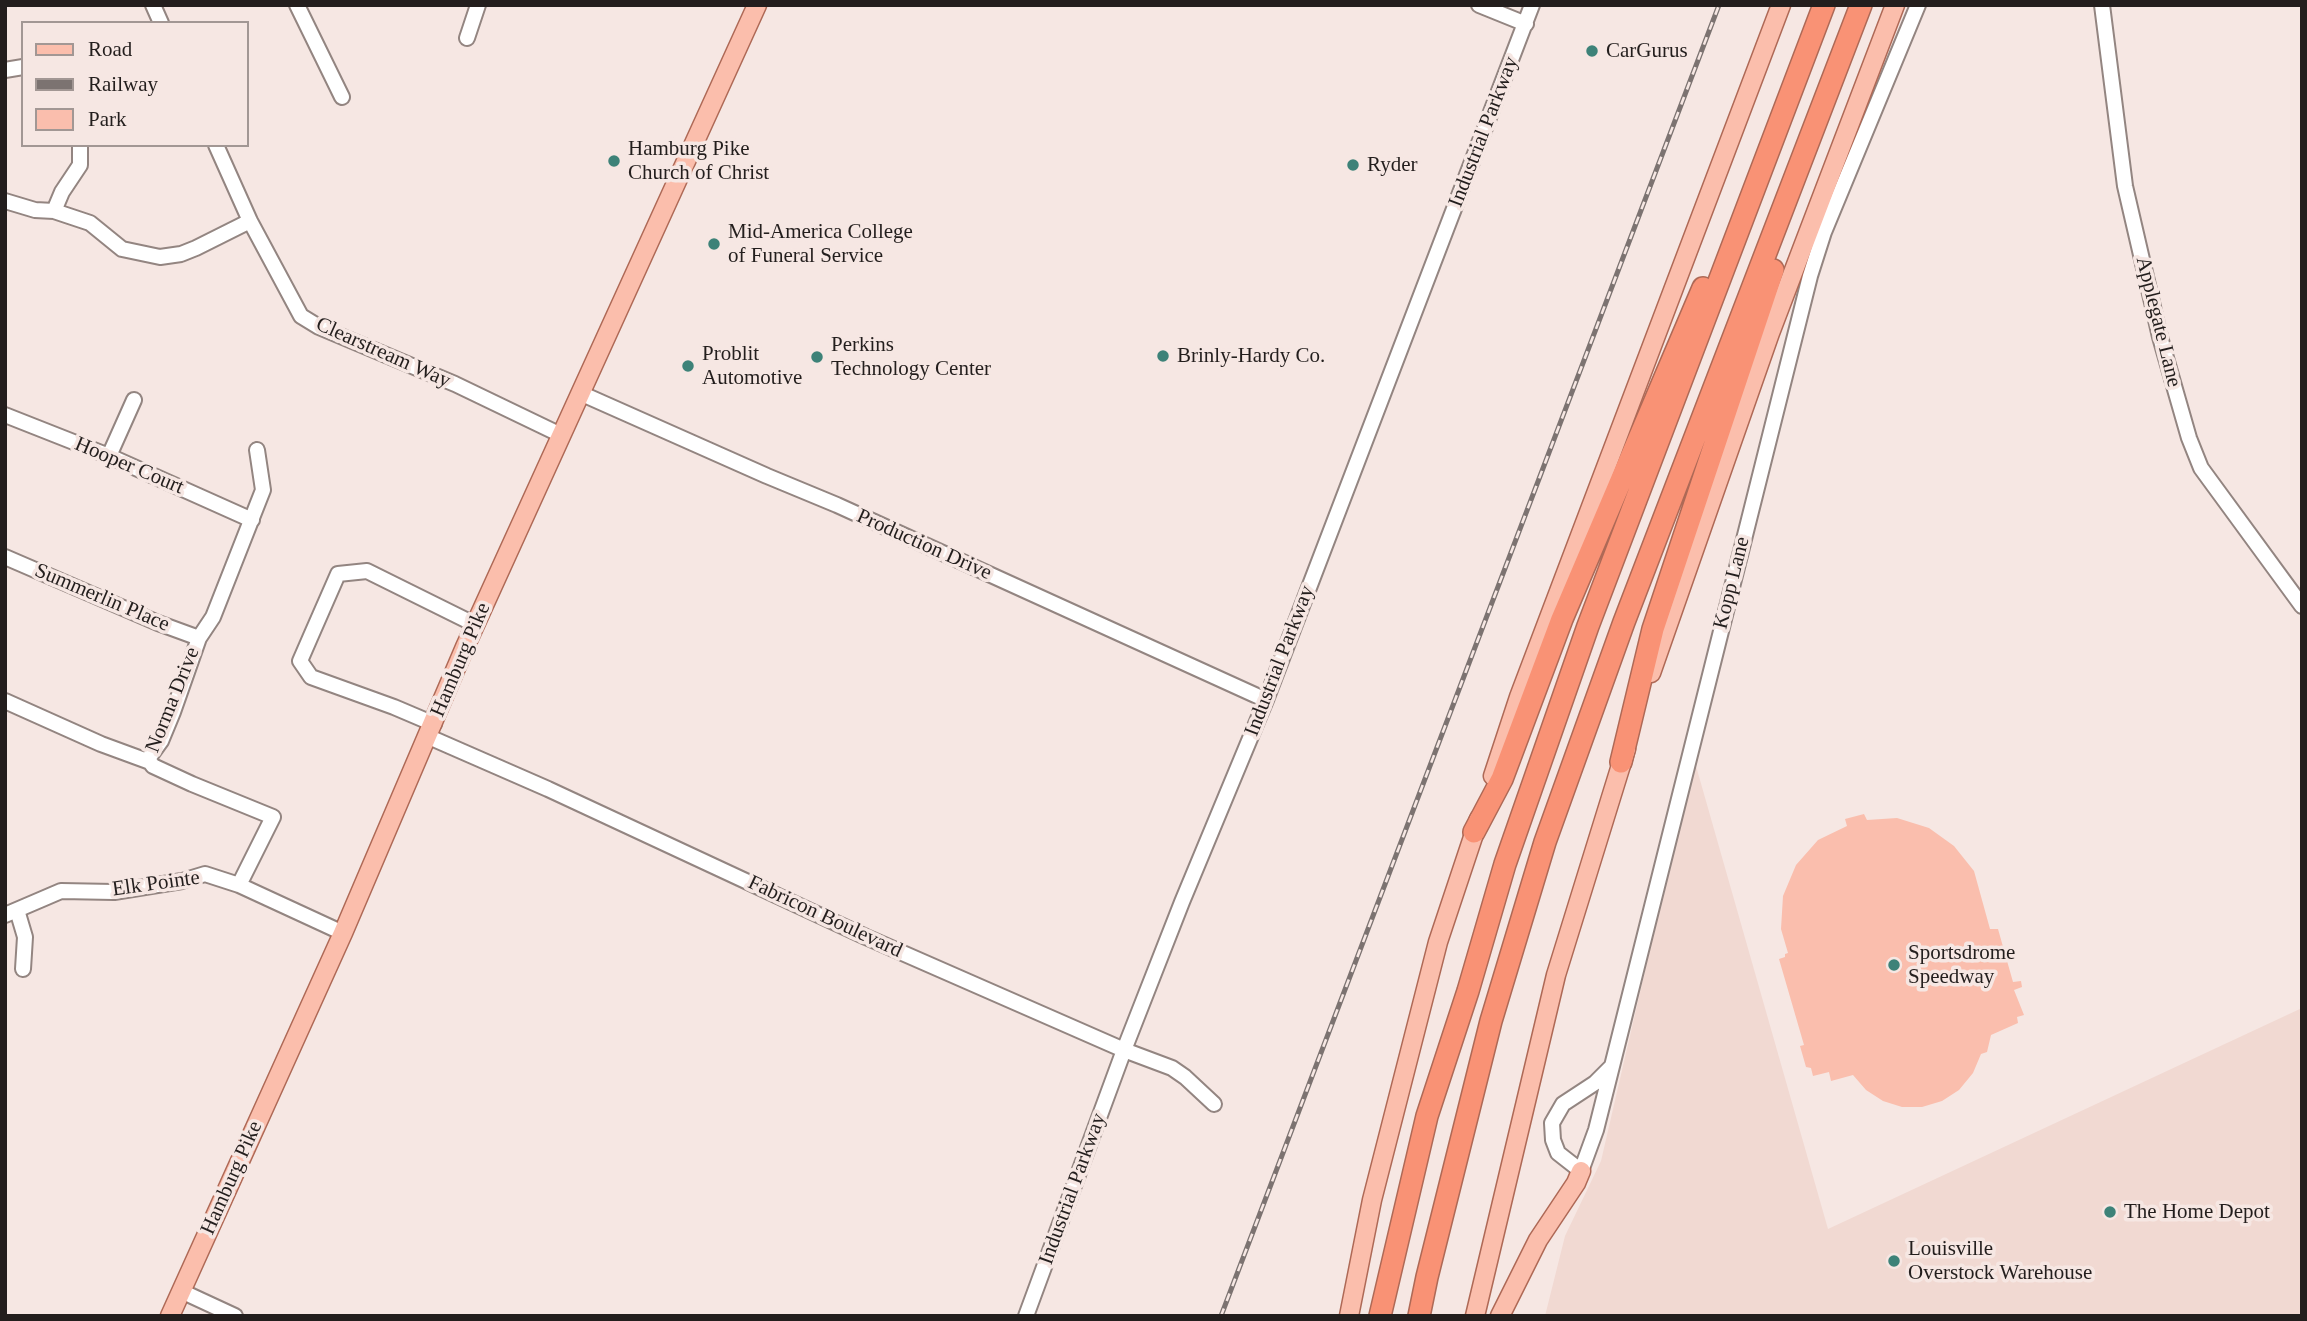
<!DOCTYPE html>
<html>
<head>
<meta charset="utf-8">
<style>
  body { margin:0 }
  #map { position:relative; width:2307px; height:1321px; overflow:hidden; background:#f6e7e3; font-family:Georgia,serif }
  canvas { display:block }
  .frame { position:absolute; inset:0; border:7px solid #231e1d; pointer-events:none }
  .legend { position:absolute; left:21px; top:21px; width:228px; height:126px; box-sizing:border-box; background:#f6e7e3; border:2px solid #a29794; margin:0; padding:9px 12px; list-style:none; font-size:21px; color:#231e1d }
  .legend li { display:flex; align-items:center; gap:14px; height:35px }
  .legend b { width:35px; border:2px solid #a29794 }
</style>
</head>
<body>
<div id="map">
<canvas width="2307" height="1321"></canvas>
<div class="frame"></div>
<ul class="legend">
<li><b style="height:9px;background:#fbbeac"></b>Road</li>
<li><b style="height:9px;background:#7c7371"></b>Railway</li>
<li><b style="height:19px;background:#fabead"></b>Park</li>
</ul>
</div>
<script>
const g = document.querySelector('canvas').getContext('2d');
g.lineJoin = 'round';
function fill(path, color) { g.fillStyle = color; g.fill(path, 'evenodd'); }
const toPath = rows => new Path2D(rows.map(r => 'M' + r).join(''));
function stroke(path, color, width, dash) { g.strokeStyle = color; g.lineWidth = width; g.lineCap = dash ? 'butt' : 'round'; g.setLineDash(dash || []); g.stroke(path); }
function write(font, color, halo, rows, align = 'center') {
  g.font = font + ' Georgia,serif'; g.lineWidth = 7; g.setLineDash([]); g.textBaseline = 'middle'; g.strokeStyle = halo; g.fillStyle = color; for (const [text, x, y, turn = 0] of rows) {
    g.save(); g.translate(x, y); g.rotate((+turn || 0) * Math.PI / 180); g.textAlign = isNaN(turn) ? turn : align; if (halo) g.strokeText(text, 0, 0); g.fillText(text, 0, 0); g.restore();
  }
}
const built = toPath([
  [1694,759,1828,1229,2302,1008,2302,1316,1545,1316,1565,1236,1601,1161]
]);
const green = toPath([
  [1864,814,1867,820,1897,818,1929,828,1954,846,1974,871,1990,929,1998,929,2013,982,2021,981,2022,987,2014,990,2024,1015,2017,1017,2018,1023,1991,1035,1987,1052,1981,1054,1973,1073,1959,1090,1942,1101,1922,1107,1902,1107,1883,1101,1866,1090,1853,1075,1831,1081,1829,1072,1813,1076,1811,1068,1806,1067,1800,1046,1804,1045,1779,959,1785,957,1785,954,1788,953,1781,929,1783,896,1796,865,1818,840,1847,826,1845,819]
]);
const minor = toPath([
  [153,5,161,23],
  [297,5,342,97],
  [1479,5,1526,24],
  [2102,5,2125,186,2160,337,2189,438,2201,468,2302,606],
  [467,38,478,5],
  [5,70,23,67],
  [216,145,250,221,301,316,319,327,455,384,561,435],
  [5,201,35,210,54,211,62,192,80,165,80,145],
  [54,211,90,223,122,249,160,257,181,254,196,248,250,221],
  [580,393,767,476,837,505,1266,700],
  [5,415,109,456,252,520],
  [109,456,134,400],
  [5,557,158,623,199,638],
  [5,701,101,744,150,762,153,766,192,784,273,817,239,885],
  [434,724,394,707,311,677,300,661,310,638,338,574,367,571,476,625],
  [429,737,548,789,866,937,1124,1050,1172,1068,1185,1077,1214,1104],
  [150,762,148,759,161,741,173,712,199,638,213,617,263,490,257,450],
  [17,910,25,937,23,969],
  [5,915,61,891,114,892,182,881,205,874,239,885,343,933],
  [1611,1067,1595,1083,1563,1104,1552,1123,1553,1140,1558,1153,1581,1171,1596,1130,1810,276,1824,232,1918,5],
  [181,1291,235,1316],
  [1026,1316,1124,1050,1182,902,1266,700,1532,5]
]);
const major = toPath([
  [1651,673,1770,333,1895,5],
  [1493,776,1519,697,1781,5],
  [170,1316,343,933,465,647,757,5],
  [1349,1316,1372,1200,1438,942,1479,819],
  [1475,1316,1556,975,1626,749],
  [1500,1316,1538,1240,1576,1183,1581,1171]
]);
const highway = toPath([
  [1621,762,1653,629,1773,270],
  [1474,832,1502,779,1562,619,1703,288],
  [1380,1316,1427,1116,1468,991,1505,864,1588,626,1824,5],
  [1419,1316,1427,1277,1491,1021,1545,842,1624,622,1861,5]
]);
const rail = toPath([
  [1221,1316,1719,5]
]);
const markers = [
  [1592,51,7,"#3d8278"],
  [614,161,7,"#3d8278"],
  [1353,165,7,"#3d8278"],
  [714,244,7,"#3d8278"],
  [1163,356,7,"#3d8278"],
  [817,357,7,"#3d8278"],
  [688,366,7,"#3d8278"],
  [1894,965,7,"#3d8278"],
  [2110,1212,7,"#3d8278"],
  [1894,1261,7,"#3d8278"]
];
const poiNames = [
  ["CarGurus",1606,51],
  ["Hamburg Pike",628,149],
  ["Church of Christ",628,173],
  ["Ryder",1367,165],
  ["Mid-America College",728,232],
  ["of Funeral Service",728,256],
  ["Perkins",831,345],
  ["Technology Center",831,369],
  ["Problit",702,354],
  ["Automotive",702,378],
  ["Brinly-Hardy Co.",1177,356],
  ["Sportsdrome",1908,953],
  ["Speedway",1908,977],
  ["The Home Depot",2124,1212],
  ["Louisville",1908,1249],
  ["Overstock Warehouse",1908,1273]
];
const streetNames = [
  ["Industrial Parkway",1484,132,-69],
  ["Applegate Lane",2158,322,76],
  ["Clearstream Way",383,353,24],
  ["Hooper Court",129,466,23],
  ["Production Drive",924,545,24],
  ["Kopp Lane",1732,583,-76],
  ["Summerlin Place",102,598,23],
  ["Hamburg Pike",461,660,-67],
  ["Industrial Parkway",1280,661,-69],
  ["Norma Drive",173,700,-68],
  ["Elk Pointe",156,884,-8],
  ["Fabricon Boulevard",825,917,25],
  ["Hamburg Pike",232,1178,-66],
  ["Industrial Parkway",1073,1189,-70]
];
fill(built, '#f1d9d2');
fill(green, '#fabead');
stroke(minor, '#938581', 18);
stroke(major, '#ae6956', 21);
stroke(highway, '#ae6956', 24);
stroke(minor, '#fff', 14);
stroke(major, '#fbbeac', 18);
stroke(highway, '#f99275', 21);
stroke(rail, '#7c7371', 5);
stroke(rail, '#f6e7e3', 2.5, [8]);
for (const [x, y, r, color] of markers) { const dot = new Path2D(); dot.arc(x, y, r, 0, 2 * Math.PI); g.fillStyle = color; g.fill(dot); stroke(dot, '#f6e7e3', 2.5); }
write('21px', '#231e1d', '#f6e7e3', poiNames, 'left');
write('21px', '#231e1d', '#f6e7e3', streetNames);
</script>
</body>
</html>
